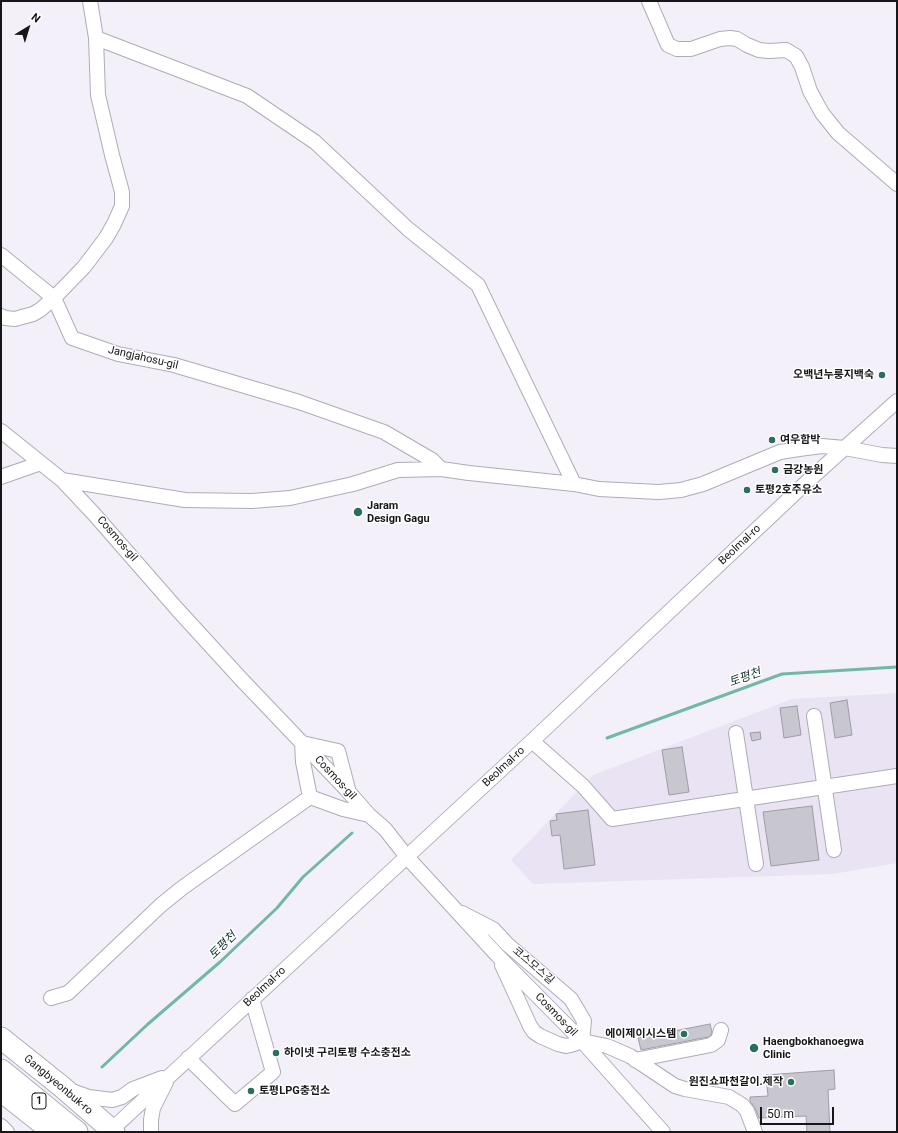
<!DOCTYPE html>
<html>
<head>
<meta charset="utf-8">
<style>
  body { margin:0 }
  #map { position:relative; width:898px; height:1133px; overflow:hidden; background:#f3f0fa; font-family:Roboto,sans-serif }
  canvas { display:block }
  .frame { position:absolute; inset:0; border:2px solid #171619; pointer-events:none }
  .north { position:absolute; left:8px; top:8px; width:40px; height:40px; -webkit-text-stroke:3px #fff; paint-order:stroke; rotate:38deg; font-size:11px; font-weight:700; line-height:16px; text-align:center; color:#171619 }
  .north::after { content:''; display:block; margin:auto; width:14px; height:18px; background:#171619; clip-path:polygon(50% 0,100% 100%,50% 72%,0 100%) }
  .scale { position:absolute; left:760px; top:1107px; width:74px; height:18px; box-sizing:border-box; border:2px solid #171619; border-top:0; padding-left:5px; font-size:12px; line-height:14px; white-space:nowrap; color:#171619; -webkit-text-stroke:3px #fff; paint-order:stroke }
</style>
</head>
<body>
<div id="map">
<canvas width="898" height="1133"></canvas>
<div class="frame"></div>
<div class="north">N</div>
<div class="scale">50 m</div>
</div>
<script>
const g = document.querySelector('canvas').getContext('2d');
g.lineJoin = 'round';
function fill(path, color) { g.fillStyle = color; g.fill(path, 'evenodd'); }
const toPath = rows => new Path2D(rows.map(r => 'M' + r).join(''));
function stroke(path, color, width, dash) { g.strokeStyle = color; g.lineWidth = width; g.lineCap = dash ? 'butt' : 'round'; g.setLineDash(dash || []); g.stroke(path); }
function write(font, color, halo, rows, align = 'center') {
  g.font = font + ' Roboto,"Noto Sans KR",sans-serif'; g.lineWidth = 3; g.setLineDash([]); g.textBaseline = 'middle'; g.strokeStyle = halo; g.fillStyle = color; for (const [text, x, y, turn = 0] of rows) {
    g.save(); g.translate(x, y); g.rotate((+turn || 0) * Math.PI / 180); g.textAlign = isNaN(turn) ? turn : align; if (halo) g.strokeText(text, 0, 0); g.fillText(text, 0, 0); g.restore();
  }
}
const built = toPath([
  [897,693,897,863,833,874,533,884,511,860,593,775,792,699]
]);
const stream = toPath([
  [607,738,782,674,897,667],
  [102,1067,148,1024,220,962,277,908,303,877,352,833]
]);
const building = toPath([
  [847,700,852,735,835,738,830,703,847,700],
  [797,706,801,735,784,738,780,708,797,706],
  [760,732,761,739,752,741,750,733,760,732],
  [682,747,689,792,669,795,662,750,682,747],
  [812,806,819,860,771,866,763,812,812,806],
  [588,810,595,865,564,869,560,835,552,836,550,821,557,820,556,814,588,810],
  [710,1024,712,1032,711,1035,708,1037,641,1050,638,1038,710,1024],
  [834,1070,835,1089,828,1090,830,1132,807,1132,806,1116,759,1118,755,1108,750,1101,750,1097,768,1096,766,1075,834,1070]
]);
const minor = toPath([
  [90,1,96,38,98,95,112,155,122,192,122,206,114,224,106,238,84,267,54,298,72,338,118,354,174,365,299,402,384,432,432,460,441,469],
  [649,1,668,45,677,49,691,49,720,39,730,38,737,39,747,45,759,50,769,51,786,50,796,56,802,67,810,91,822,113,838,133,897,184],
  [96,38,247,96,315,142,408,229,478,285,574,484],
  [1,255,54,298,40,310,33,314,15,319,5,318,1,316],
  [1,431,62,480,94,514,177,609,241,679,346,789,369,815,385,829,407,857,498,956,582,1041,663,1132],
  [1,477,41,463],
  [62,480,185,500,252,501,290,498,353,484,398,470,441,469,469,473,574,484,599,489,659,492,681,490,703,484,780,452,799,449,822,446,845,448,882,455,897,456],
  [814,716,834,850],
  [736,733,756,864],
  [532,741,583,786,612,819,897,776],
  [348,789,338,751,302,743,303,762,310,797,343,809,369,815],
  [462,913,493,929,507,944,571,999,584,1021,582,1041],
  [502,965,530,1026,534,1032,540,1036,558,1044,566,1046,571,1045,582,1041,607,1046,630,1056,675,1086,685,1089,729,1097,742,1105,747,1111,755,1132],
  [51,998,68,993,161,905,182,888,310,797],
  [188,1058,235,1104,273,1072,252,999],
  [635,1060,711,1045,718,1040,721,1030],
  [72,1091,89,1097,112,1100,122,1097,133,1089,162,1078],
  [1,1126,7,1132],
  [109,1132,532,741,809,480,897,401],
  [151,1132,151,1120,153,1108,166,1082]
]);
const highway = toPath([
  [1,1038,61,1086,114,1132],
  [1,1070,77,1132],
  [1,1091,53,1132]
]);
const markers = [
  [882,375,4,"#2b6e5f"],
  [772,440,4,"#2b6e5f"],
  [775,470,4,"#2b6e5f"],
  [747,490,4,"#2b6e5f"],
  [358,512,5,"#2b6e5f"],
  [684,1034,4,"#2b6e5f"],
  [754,1048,5,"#2b6e5f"],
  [276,1053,4,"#2b6e5f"],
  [791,1082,4,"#2b6e5f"],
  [251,1091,4,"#2b6e5f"]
];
const shields = [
  [39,1101,14]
];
const shieldNames = [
  ["1",39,1101]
];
const streetNames = [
  ["Jangjahosu-gil",143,358,13],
  ["Cosmos-gil",117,539,49],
  ["Beolmal-ro",740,545,-43],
  ["Beolmal-ro",504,767,-43],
  ["Cosmos-gil",335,778,47],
  ["코스모스길",533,966,41],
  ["Beolmal-ro",265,987,-43],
  ["Cosmos-gil",556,1015,46],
  ["Gangbyeonbuk-ro",58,1085,40]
];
const poiNames = [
  ["오백년누룽지백숙",874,375,"right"],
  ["여우함박",780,440],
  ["금강농원",783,470],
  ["토평2호주유소",755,490],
  ["Jaram",367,506],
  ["Design Gagu",367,519],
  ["에이제이시스템",676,1034,"right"],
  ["Haengbokhanoegwa",763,1042],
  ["Clinic",763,1055],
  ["하이넷 구리토평 수소충전소",284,1053],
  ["원진쇼파천갈이.제작",783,1082,"right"],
  ["토평LPG충전소",259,1091]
];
const waterNames = [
  ["토평천",745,678,-20],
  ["토평천",223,946,-44]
];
fill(built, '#e9e3f4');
stroke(stream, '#72b8a6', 3);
fill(building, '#c8c6cf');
stroke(building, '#9f9ca5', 1);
stroke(minor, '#aeacb5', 16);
stroke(highway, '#aeacb5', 23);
stroke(minor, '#fff', 14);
stroke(highway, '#fff', 21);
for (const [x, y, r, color] of markers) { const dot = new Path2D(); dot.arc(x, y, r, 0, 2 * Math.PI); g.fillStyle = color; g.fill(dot); stroke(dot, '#fff', 1.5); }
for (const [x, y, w] of shields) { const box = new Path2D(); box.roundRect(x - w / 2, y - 8, w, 16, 3); g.fillStyle = '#fff'; g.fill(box); stroke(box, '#171619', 1); }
write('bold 10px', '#171619', null, shieldNames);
write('11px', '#171619', '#fff', streetNames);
write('bold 11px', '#171619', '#fff', poiNames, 'left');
write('italic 12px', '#11332b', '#fff', waterNames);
</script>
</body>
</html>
